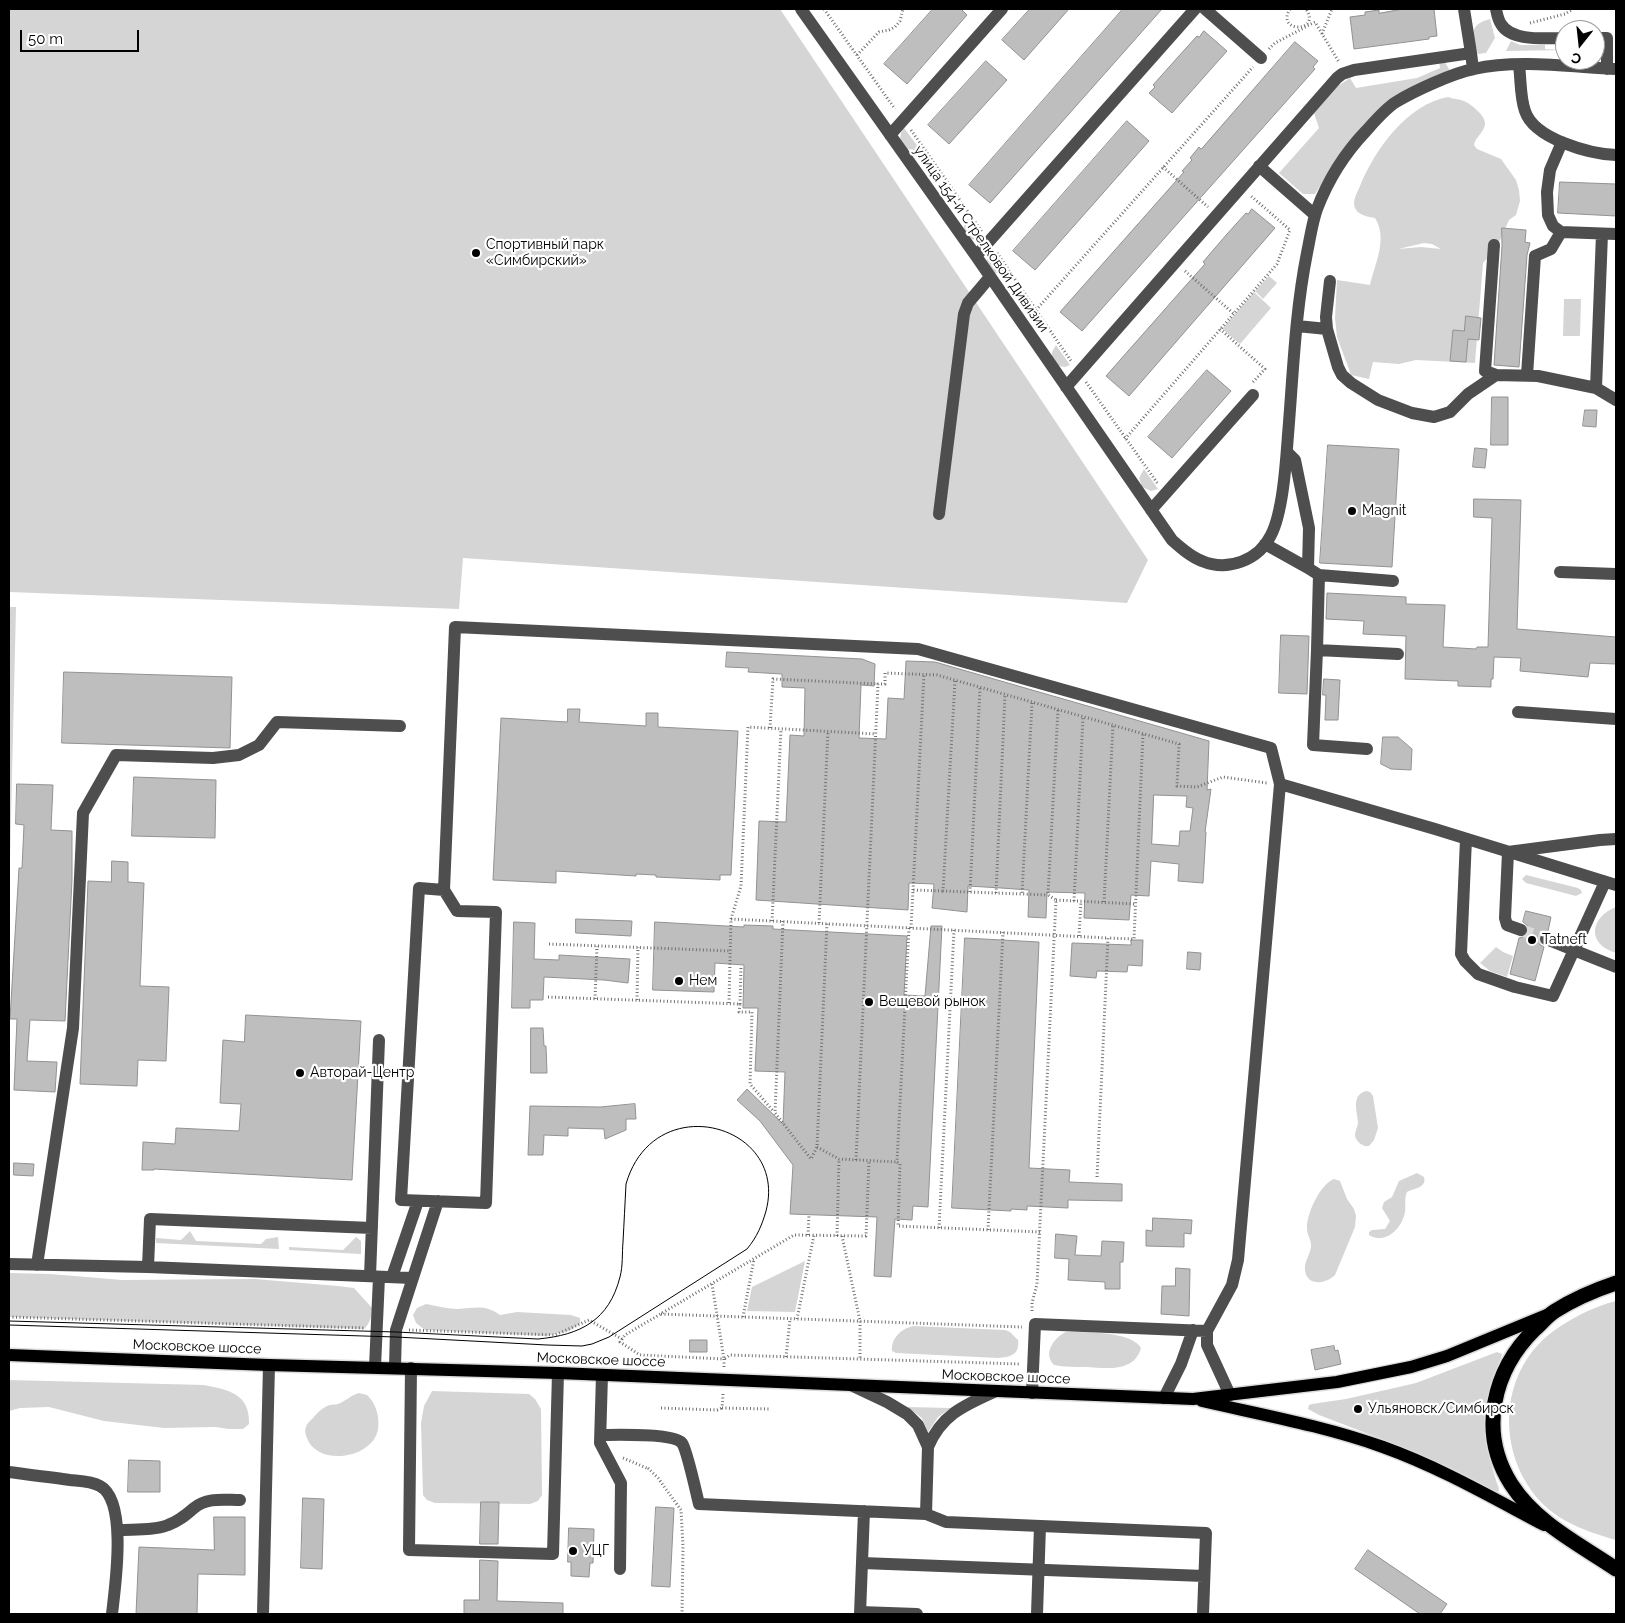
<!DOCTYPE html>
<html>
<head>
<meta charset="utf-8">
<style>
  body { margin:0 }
  #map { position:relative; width:1625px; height:1623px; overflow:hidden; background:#fff; font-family:Raleway,sans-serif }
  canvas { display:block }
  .frame { position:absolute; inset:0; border:10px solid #000; pointer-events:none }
  .north { position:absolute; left:1555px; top:20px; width:50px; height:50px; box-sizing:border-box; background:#fff; border:1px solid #999; border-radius:50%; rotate:196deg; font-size:14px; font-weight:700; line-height:20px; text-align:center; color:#000 }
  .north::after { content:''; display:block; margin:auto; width:18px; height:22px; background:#000; clip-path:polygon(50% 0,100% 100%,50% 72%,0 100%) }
  .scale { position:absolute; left:20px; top:30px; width:119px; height:22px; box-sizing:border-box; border:2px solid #000; border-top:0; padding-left:6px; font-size:15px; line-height:18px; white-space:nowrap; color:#000; -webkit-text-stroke:4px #fff; paint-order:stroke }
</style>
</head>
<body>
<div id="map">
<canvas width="1625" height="1623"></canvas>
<div class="frame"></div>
<div class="north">С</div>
<div class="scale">50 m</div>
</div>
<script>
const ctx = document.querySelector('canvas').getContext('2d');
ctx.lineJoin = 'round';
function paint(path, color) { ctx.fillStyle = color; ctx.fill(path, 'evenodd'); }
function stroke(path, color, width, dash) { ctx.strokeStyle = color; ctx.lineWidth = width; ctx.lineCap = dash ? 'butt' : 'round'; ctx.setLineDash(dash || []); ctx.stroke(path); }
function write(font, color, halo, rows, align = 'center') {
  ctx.font = font + ' Raleway,sans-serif'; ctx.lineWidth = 4.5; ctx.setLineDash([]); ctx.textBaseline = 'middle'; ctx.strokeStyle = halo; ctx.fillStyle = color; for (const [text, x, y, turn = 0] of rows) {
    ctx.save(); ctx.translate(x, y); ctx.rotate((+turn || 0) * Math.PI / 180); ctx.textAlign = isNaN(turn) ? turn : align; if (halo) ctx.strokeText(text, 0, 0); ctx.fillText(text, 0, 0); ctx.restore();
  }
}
paint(new Path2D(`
  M9,9H780L1148,560L1127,603L463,558L459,609L9,592Z
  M1490,19L1495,38L1486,53L1478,54C1473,36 1467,25 1490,19Z
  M1511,41L1520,45H1545V49L1565,50L1506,51Z
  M1439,62H1445L1450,71L1423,83L1346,145L1315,194H1303L1279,173L1319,128L1314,113L1338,86L1350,78L1356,88L1417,78L1440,68Z
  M1448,97C1453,99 1459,99 1464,101C1471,104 1486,116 1485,124C1484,133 1475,137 1474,145L1477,149L1501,159L1516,180L1519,190L1520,201L1516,215L1509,220L1496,249L1483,263L1475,363L1416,360L1399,364L1373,362L1369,379L1351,375L1337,337L1335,318L1337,280L1370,285C1375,263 1388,239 1375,218C1368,217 1358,215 1355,208C1352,201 1357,193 1360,186C1374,151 1407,104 1448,97ZM1424,243L1432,244L1441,249L1421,247L1398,249Z
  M904,128L919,148L914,150L907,149L900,140L901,133Z
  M968,219L981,238L976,240L970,239L963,231L965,223Z
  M991,252L1005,272L1000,274L994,273L986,261Z
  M1269,276L1277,283L1263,299L1255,291Z
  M1254,292L1271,308L1240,344L1222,329Z
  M1564,299H1581L1580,336H1563Z
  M1056,345L1070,365L1065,367L1059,366L1052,357V352Z
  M1144,469L1158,489L1151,491L1142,487L1139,478Z
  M9,607H16L10,861H9Z
  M1526,875L1578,888L1581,890L1582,893L1576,896L1526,883L1522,879Z
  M1616,907V953C1586,944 1590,917 1616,907Z
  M1496,947L1503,952L1513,956L1507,977L1490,971L1480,963Z
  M1366,1091L1370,1092L1373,1096L1378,1128L1374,1140L1369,1146C1362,1147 1357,1142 1355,1136C1355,1132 1357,1127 1358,1124C1358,1112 1350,1096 1366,1091Z
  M1417,1173L1424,1177C1427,1188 1414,1188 1407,1192C1404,1199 1406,1205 1405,1212C1402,1229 1385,1245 1369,1235V1232L1372,1230L1385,1229L1390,1221L1382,1208L1384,1202L1392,1197L1399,1181Z
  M1334,1179L1340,1181L1347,1199L1354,1209L1356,1216L1355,1227L1335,1275C1326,1284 1307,1287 1305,1270C1304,1262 1310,1255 1311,1247C1312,1241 1307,1235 1307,1229C1306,1215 1320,1184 1334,1179Z
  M190,1231L196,1241L261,1244L266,1239L278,1237L279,1249L156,1243V1238L181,1240Z
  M356,1237L361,1241V1254L289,1250V1247L343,1250Z
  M805,1261L795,1312L747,1311L752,1287Z
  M9,1273L50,1274L122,1280L255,1279L338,1286L354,1288L372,1308C372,1317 370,1323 364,1329L9,1317Z
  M1616,1301V1540C1592,1533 1564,1524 1545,1506C1498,1461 1496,1381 1546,1337C1565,1321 1592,1307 1616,1301Z
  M426,1304C437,1306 448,1309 458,1309C475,1308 485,1304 500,1315L517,1312L571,1315L580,1318V1324L569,1331L546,1336L425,1330L416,1323L413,1315L417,1308Z
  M913,1326L1005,1330L1010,1332L1018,1340C1020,1355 1010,1357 998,1358L896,1353L892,1351C891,1338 901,1329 913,1326Z
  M1066,1332C1083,1332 1132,1331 1141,1348C1134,1373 1106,1368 1086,1367C1075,1367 1064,1367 1054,1365C1042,1353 1055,1337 1066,1332Z
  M1497,1352L1502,1354L1501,1358C1478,1411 1481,1435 1499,1489L1498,1493L1392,1443L1319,1415L1308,1409L1309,1405L1312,1404L1346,1399L1416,1383Z
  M9,1380L204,1385C228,1390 250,1393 249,1424L243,1429H229L215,1427L164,1428L104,1421L49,1407L20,1408L9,1411Z
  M432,1391L529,1394L535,1399L541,1409L542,1495L538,1501L530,1504L435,1503L427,1500L423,1495L421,1423L424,1406Z
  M359,1393L367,1395C376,1403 380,1417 378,1430C376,1438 372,1443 365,1448C348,1460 315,1460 307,1438C303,1429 306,1424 313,1418C317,1413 321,1409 327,1406C331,1404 335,1405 338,1404C346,1401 351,1395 359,1393Z
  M907,1407L951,1408L938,1417L928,1432L922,1418Z`), '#d5d5d5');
const building = new Path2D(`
  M933,9H961L967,15L907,84L884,64Z
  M1030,9H1069L1024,60L1002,40Z
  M1123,9H1162L990,203L969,185Z
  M1403,9H1434L1437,36L1429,37V39L1354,49L1350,17L1365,15V12L1379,10V13Z
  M1204,31L1227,51L1172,113L1149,93L1155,87L1153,85L1178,57L1197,36L1199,37Z
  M1295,42L1318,61L1313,67L1315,69L1082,331L1060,312L1184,172L1182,171L1192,160L1190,158L1199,147L1201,149Z
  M986,61L1007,80L949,144L928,125Z
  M1127,121L1149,141L1035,270L1013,251Z
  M1560,182L1616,184V216L1558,213Z
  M1252,209L1275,228L1129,396L1106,376L1188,283L1205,264L1203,262L1227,234L1246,213L1248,214Z
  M1502,228L1526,230L1525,242L1530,243L1527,255L1519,367L1494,365L1502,246Z
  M1466,316L1481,318L1479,340L1468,339L1466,362L1450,361L1453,330L1464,331Z
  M1207,370L1231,391L1172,458L1148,437Z
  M1492,397H1508V445H1491Z
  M1585,410H1597L1596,427L1583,426Z
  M1328,445L1399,449L1392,567L1320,563Z
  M1475,448L1487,449L1485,468L1473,467Z
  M1474,499L1521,500L1517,629L1616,637V664L1590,663L1588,677L1520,671L1521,658L1494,657L1493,679H1491V687L1458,686V681L1405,679L1406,636L1363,634L1364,621L1326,619L1327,593L1406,597V604L1445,605L1443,647L1476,649L1477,647H1488L1492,518L1474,517Z
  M1281,635L1309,636L1307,694L1279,693Z
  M727,652L862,659L875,664L874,686L861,685L859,738L886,739L888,698L904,699L906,661L935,662L1209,741L1207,790L1211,789L1205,832H1206L1203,883L1178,881L1179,864L1151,861L1149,896L1131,895L1129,920L1084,918L1085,893L1047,892L1046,918L1028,917L1029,890L1001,888L968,886L967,912L932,908L934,884L909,883L908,910L756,900L759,821L786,822L790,735L804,736L805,688L782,687V674L748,672L749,668L726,667ZM1154,795L1187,796L1186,807L1193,808L1190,831H1180L1179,846L1152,844Z
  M64,672L232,677L230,748L62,743Z
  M1324,679L1340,680L1338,720H1325L1326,695H1323Z
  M568,709H580L579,722L646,726V713H658V727L738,731L731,875H720V880L656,877V875L636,874V876L556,871V883L493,880L501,718L567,722Z
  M1383,737H1398L1412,749L1411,770L1391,769L1381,764Z
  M134,777L216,780L215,838L132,836Z
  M17,784L53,785L51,830L72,831V880L65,1021L30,1020L27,1061L57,1062L55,1092L14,1090L17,1019H10L19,868H22L24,825L16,824Z
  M112,861L128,862V882L144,883L140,986L169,987L166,1061L138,1060L137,1086L80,1084L88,881L111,882Z
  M1526,911L1551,917L1548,931L1541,932L1538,936L1539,944L1544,947L1535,981L1510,974L1519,938L1526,936L1529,932L1527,925L1523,922Z
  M576,919L632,921L631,936L576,933Z
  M514,922L535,923L534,959L559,960V955L630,959L628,983L604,980L544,977L543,1000H530V1008H512Z
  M655,922L744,927V925L773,926V929L907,936L904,995L925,996L931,926H942L928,1207L913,1206L912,1220L895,1219L891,1277L874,1276L877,1217L790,1214L793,1165L760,1121L737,1100L747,1089L783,1124L785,1072L755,1071L758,1008H743L744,965L715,963L714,992L653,990Z
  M965,938L1039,942L1029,1168L1070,1170L1069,1182L1122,1184V1201L1068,1200V1208L1027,1206V1210L1011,1209V1211L952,1208Z
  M1131,940H1143L1142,966L1128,965L1127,972L1097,971L1096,978L1070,976L1072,943L1131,945Z
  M1188,952L1201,953L1200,970L1187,969Z
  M246,1015L361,1021L352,1180L154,1169V1170H142L143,1142L175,1144L176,1128L239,1131L241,1104L220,1103L223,1040L244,1042Z
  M531,1028H543L544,1046H546L547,1073H531Z
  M635,1104L636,1119H626V1130L605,1139L604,1129L568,1128V1136L544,1135L543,1155H528L530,1106L600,1107Z
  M14,1163L34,1164L33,1176L14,1175Z
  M1153,1218L1192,1220L1191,1234L1184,1233V1247L1146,1246V1230L1152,1231Z
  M1056,1234L1077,1236L1075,1255L1101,1256L1102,1241L1124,1242L1123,1262H1120V1289H1105V1282L1068,1280L1069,1259L1055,1258Z
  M1176,1268L1190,1269L1189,1316L1161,1314L1162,1286H1175Z
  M690,1340H707V1352H690Z
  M1334,1346L1335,1351L1338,1350L1341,1364L1315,1370L1311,1350Z
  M129,1460L160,1461V1492H128Z
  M303,1498L324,1499L322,1569L301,1568Z
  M481,1502H499L498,1544H480Z
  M656,1507L674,1508L670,1587L652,1586Z
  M214,1517H245V1575L198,1574L197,1614H136L139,1547L214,1550Z
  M569,1528L594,1529L593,1563H590L589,1577L571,1576V1562H568Z
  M1368,1550L1447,1604L1440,1614H1420L1355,1569Z
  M480,1560L498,1561L497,1601L563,1603V1614H464V1600H479Z`);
paint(building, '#bebebe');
stroke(building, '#929292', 1);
stroke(new Path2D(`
  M1521,930L1546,939`), '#d9d9d9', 12, [12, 6]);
const major = new Path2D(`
  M9,1355L269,1365L558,1373L1193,1399L1337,1382L1411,1367L1447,1356L1549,1314
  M1202,1401C1263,1415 1324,1426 1383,1447C1439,1467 1491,1497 1544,1525`);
const highway = new Path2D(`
  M1616,1283C1595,1290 1574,1299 1555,1311C1547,1316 1541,1324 1535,1329C1493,1370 1478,1432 1511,1484C1536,1523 1579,1544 1616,1569`);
stroke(major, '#dbdbdb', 15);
stroke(highway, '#dbdbdb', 18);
stroke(new Path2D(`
  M824,9L895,109
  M1290,9C1275,33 1322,33 1306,9
  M1530,23L1565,14L1573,9
  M1322,34L1332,9
  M1269,49L1275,43L1315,22L1339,62
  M857,55L879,32L889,30L895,27L900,21L903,9
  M911,130L982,232
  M1163,167L1208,207
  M997,253L1071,361
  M1185,271L1234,314
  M1036,310L1253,67
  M1220,329L1265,369L1253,382
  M1086,382L1158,484
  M1125,439L1277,264L1290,230L1251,196
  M955,681L943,891L1022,894
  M1032,703L1022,894L1048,895
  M770,728L773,679L878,684
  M913,890L924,674
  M970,892L980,688
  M996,893L1005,695
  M1056,900L1135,904
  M1074,901L1083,717
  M1104,902L1113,725
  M731,919L1108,938
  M772,921L781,729
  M783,921L775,1113L811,1159L817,1147L827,923
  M819,923L828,731
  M909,928L897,1162L900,1164L898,1226L1040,1232
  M911,928L913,890L943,891
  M1079,936L1081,901
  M549,944L731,951
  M548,997L740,1004L739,1012H752L750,1084L774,1112
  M595,999L597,946
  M637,1000L638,947
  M729,1003L731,919L741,886L748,727L876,734
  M740,1004L741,968
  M817,1147L839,1159L897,1162
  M856,1160L878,684H885V673L937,675L1179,744L1177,786L1197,787L1223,777L1267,783
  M1097,1177L1108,938L1134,939L1143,734
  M939,1228L954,930
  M988,1230L1003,932
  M808,1235L809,1215
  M837,1236L839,1159
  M842,1236L860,1321V1359
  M712,1284L724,1359L730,1355L1019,1364
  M1032,1311V1303L1037,1284L1056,900L1048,895L1058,710
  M661,1314L1022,1327
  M9,1317L365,1328
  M743,1317L754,1259
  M797,1319L814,1235
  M409,1330L555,1335L589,1320L622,1339
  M786,1357L790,1319
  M724,1367V1359L640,1355L620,1342L625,1335L794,1235L866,1236L869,1161
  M723,1394L722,1408L770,1409
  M661,1408L717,1410L722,1408
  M623,1458L649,1469
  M648,1468L658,1478L681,1510L683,1546L682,1614`), '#707070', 3, [1, 2.5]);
stroke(new Path2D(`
  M801,9L976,256L1172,540C1181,548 1191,557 1202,561C1228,572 1259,560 1271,535C1283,512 1286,462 1288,435C1293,375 1295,313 1307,253C1310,239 1312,223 1317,209C1328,180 1345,153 1366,131C1375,121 1385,109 1396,102C1414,91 1453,73 1474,69C1517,59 1572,67 1616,69
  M1205,9L1261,58
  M1464,9L1471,53
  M1496,9C1497,14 1498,20 1501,24C1511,42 1547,38 1565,38
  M1595,38H1607V69
  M1519,65C1521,80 1520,97 1525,111C1534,139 1590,154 1616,155
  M890,135L1002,9
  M1562,142L1550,170L1547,192L1548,215L1553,226L1561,232L1616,234
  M1259,166L1315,215
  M1602,234L1596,388L1616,400
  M1494,245L1485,371L1496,375L1538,376L1596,388
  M976,256L1195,9
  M1297,326L1327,329L1338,367L1342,375L1351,383L1378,400L1412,413L1434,417L1450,412L1468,394L1496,375
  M1327,329L1326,317L1330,281
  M1527,375L1535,256L1551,249L1561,232
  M1066,387L1337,78L1342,74L1354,70L1471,53L1473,69
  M1287,452L1295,460L1309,528L1308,568L1319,575L1393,581
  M1151,510L1253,395
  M939,514L964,314L968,303L990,277
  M1265,544L1308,568
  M1560,572L1616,574
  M1319,575L1317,650L1398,654
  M1317,650L1313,745L1367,749
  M1518,712L1616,719
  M1466,839L1461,954L1465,961L1478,974L1515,987L1553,996L1605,882
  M444,890L457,911L496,912L486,1203L401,1200L419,888L444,890L455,627L918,649L1271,748L1280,784L1435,829L1616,885
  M1521,930L1507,925L1505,918L1508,852L1600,840L1616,839
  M1546,939L1616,967
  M9,1264L148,1267L412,1278
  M37,1265L73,1028L83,813L116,755L213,758L239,755L259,745L277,722L400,726
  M148,1267L150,1219L372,1228
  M370,1276L379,1040
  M392,1277L418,1201
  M375,1367L379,1277
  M395,1367L396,1330L438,1201
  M411,1368L409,1550L553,1554L558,1373
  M602,1375L600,1443L621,1483L620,1569
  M851,1385L887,1402L907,1414L918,1425L928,1447L926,1514L946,1522L1206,1533L1203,1614
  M1032,1393L1035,1324L1207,1331
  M1230,1395L1207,1345V1331L1232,1285L1238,1260L1280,784
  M1164,1398L1181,1364L1193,1330
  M601,1435C616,1435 673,1433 682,1443C687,1450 696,1492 699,1504L926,1514
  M928,1447C942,1414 965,1405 996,1391
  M9,1472C29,1475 49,1477 70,1480C79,1481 91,1481 100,1486C128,1501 115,1587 112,1614
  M118,1530C134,1529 153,1531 168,1525C179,1521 186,1515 194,1508C207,1497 224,1500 240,1500
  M862,1563L1204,1576
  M860,1612L917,1614
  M263,1614L269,1365
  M860,1614L864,1511
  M1037,1614L1040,1526`), '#4e4e4e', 12);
stroke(major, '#000', 12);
stroke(highway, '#000', 15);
stroke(new Path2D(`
  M9,1321L396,1332L538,1339C581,1335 609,1320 620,1277C623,1266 622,1253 623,1242C624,1223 625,1204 626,1184C654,1087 789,1124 766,1211C762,1225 757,1237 747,1249L609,1337L592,1344L582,1346L547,1345L396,1337L9,1325`), '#000', 1);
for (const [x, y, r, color] of [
  [476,253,5,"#000"],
  [1352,511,5,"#000"],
  [1532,940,5,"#000"],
  [679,981,5,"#000"],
  [869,1002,5,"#000"],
  [300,1073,5,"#000"],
  [1358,1409,5,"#000"],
  [573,1551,5,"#000"]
]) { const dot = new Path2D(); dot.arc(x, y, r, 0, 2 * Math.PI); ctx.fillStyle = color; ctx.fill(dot); stroke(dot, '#fff', 2); }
write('14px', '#000', '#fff', [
  ["улица 154-й Стрелковой Дивизии",981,239,55],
  ["Московское шоссе",197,1347,2],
  ["Московское шоссе",601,1360,2],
  ["Московское шоссе",1006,1377,2]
]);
write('14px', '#000', '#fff', [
  ["Спортивный парк",486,245],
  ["«Симбирский»",486,261],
  ["Magnit",1362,511],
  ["Tatneft",1542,940],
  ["Нем",689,981],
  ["Вещевой рынок",879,1002],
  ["Авторай-Центр",310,1073],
  ["Ульяновск/Симбирск",1368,1409],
  ["УЦГ",583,1551]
], 'left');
</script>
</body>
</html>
